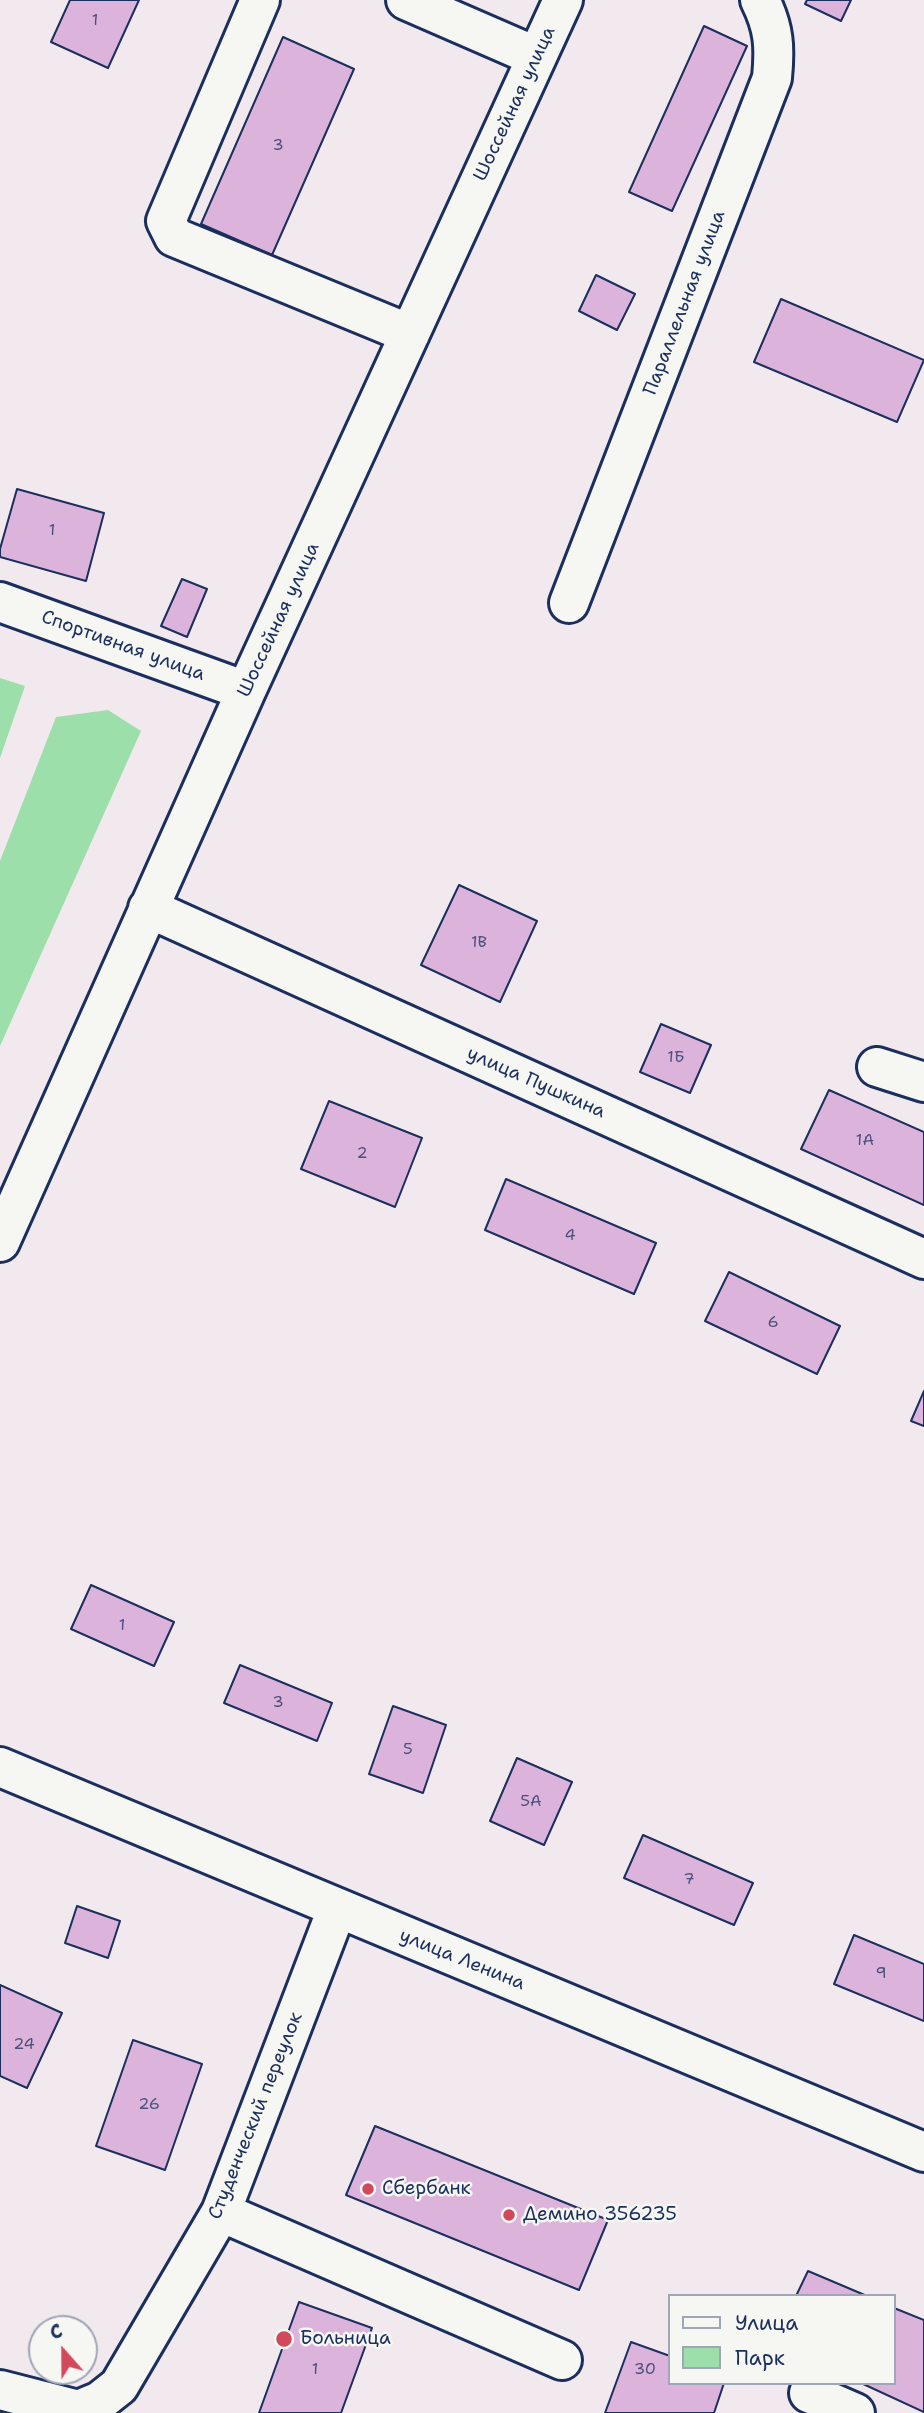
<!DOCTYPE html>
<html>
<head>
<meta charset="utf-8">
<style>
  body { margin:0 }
  #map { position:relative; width:924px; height:2413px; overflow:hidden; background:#f1e9ed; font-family:"Shantell Sans",sans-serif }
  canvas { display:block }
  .legend { position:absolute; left:668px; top:2294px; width:228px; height:91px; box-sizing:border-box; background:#f6f6f2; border:2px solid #9ea6b7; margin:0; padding:9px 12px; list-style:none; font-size:21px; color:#1b2f5e }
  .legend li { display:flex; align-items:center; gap:14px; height:35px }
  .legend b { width:35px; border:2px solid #9ea6b7 }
  .north { position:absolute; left:28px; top:2315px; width:70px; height:70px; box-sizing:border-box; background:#f6f6f2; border:2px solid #9ea6b7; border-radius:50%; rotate:339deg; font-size:19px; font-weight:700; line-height:28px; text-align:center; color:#1b2f5e }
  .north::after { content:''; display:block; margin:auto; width:24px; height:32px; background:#d1495b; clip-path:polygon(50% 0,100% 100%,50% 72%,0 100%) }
</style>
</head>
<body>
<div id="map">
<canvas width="924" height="2413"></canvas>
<ul class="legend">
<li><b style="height:9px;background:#f6f6f2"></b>Улица</li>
<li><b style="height:19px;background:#9ddfaa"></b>Парк</li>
</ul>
<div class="north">С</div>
</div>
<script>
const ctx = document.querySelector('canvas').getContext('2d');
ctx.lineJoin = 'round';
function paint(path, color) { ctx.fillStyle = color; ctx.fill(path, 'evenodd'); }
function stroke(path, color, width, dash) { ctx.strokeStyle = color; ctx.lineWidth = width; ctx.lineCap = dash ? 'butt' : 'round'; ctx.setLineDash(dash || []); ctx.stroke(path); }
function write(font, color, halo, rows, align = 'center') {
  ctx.font = font + ' "Shantell Sans",sans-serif'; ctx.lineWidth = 5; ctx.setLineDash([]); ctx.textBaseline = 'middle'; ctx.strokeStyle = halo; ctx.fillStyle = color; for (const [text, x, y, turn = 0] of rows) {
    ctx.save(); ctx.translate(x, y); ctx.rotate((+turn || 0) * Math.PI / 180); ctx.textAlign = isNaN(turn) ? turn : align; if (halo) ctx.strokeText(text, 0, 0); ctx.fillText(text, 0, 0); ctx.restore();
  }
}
paint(new Path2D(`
  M0,678L25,686L0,758Z
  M108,710L141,731L0,1046V861L56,717Z`), '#9ddfaa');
const building = new Path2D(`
  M70,0H139L108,68L51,42Z
  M807,0H851L841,21L805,4Z
  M704,26L747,46L672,211L629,192Z
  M283,37L354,69L272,255L201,224Z
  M596,275L635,294L617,330L579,311Z
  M781,299L924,360L897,422L754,362Z
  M17,489L104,513L86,581L0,557V549Z
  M182,579L207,589L187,637L161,626Z
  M459,885L537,921L500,1002L421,965Z
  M661,1024L711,1045L690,1093L640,1072Z
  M829,1090L924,1132V1205L801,1149Z
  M329,1101L422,1138L395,1207L301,1169Z
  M506,1179L656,1243L634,1294L485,1230Z
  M729,1272L840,1326L817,1374L705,1321Z
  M924,1391V1426L911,1421Z
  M91,1585L174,1622L154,1666L71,1629Z
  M240,1665L332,1703L317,1741L224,1703Z
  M393,1706L446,1725L423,1793L369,1774Z
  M517,1758L572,1782L544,1845L490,1821Z
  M643,1835L753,1883L734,1925L624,1878Z
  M77,1906L120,1921L108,1958L65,1943Z
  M854,1935L924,1964V2021L834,1984Z
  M0,1985L62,2013L27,2088L0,2076Z
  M133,2040L202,2064L165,2170L96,2146Z
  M375,2126L608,2220L579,2290L346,2195Z
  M808,2271L867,2296H796Z
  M299,2302L372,2328L341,2413H259Z
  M894,2308L924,2320V2412L861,2383H894Z
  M631,2342L670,2356V2383H724L714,2413H605Z`);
paint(building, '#dcb3db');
stroke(building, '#1b2f5e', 2);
const minor = new Path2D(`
  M260,0L166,221L174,237L410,334
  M406,0L537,57
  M0,602L246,691
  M569,603L772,78C775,47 774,28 760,0
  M148,908L924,1259
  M877,1067L924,1082
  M0,1242L246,691L563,0
  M0,1767L924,2152
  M221,2212L562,2360
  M0,2390L78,2410L100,2401L119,2386L221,2212L337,1909
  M809,2393L855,2413`);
stroke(minor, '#1b2f5e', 44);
stroke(minor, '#f6f6f2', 38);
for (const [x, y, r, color] of [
  [368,2189,7,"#d1495b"],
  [509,2215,7,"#d1495b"],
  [284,2339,9,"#d1495b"]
]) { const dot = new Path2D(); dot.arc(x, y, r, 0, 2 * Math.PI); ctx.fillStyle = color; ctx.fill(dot); stroke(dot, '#f6f6f2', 2.5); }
write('16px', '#4b507d', null, [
  ["1",95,21],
  ["3",278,146],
  ["1",52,531],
  ["1В",479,943],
  ["1Б",676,1058],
  ["1А",865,1141],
  ["2",362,1154],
  ["4",570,1236],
  ["6",773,1323],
  ["1",122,1626],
  ["3",278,1703],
  ["5",408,1750],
  ["5А",531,1802],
  ["7",689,1880],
  ["9",881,1974],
  ["24",24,2045],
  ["26",149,2105],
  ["1",315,2370],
  ["30",645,2370]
]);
write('19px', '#1b2f5e', '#f6f6f2', [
  ["Шоссейная улица",515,104,-65],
  ["Параллельная улица",685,303,-69],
  ["Шоссейная улица",279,620,-65],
  ["Спортивная улица",123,646,20],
  ["улица Пушкина",536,1083,24],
  ["улица Ленина",462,1960,22],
  ["Студенческий переулок",256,2116,-68]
]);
write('19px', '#1b2f5e', '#f6f6f2', [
  ["Сбербанк",382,2189],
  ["Демино 356235",523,2215],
  ["Больница",300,2339]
], 'left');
</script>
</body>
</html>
